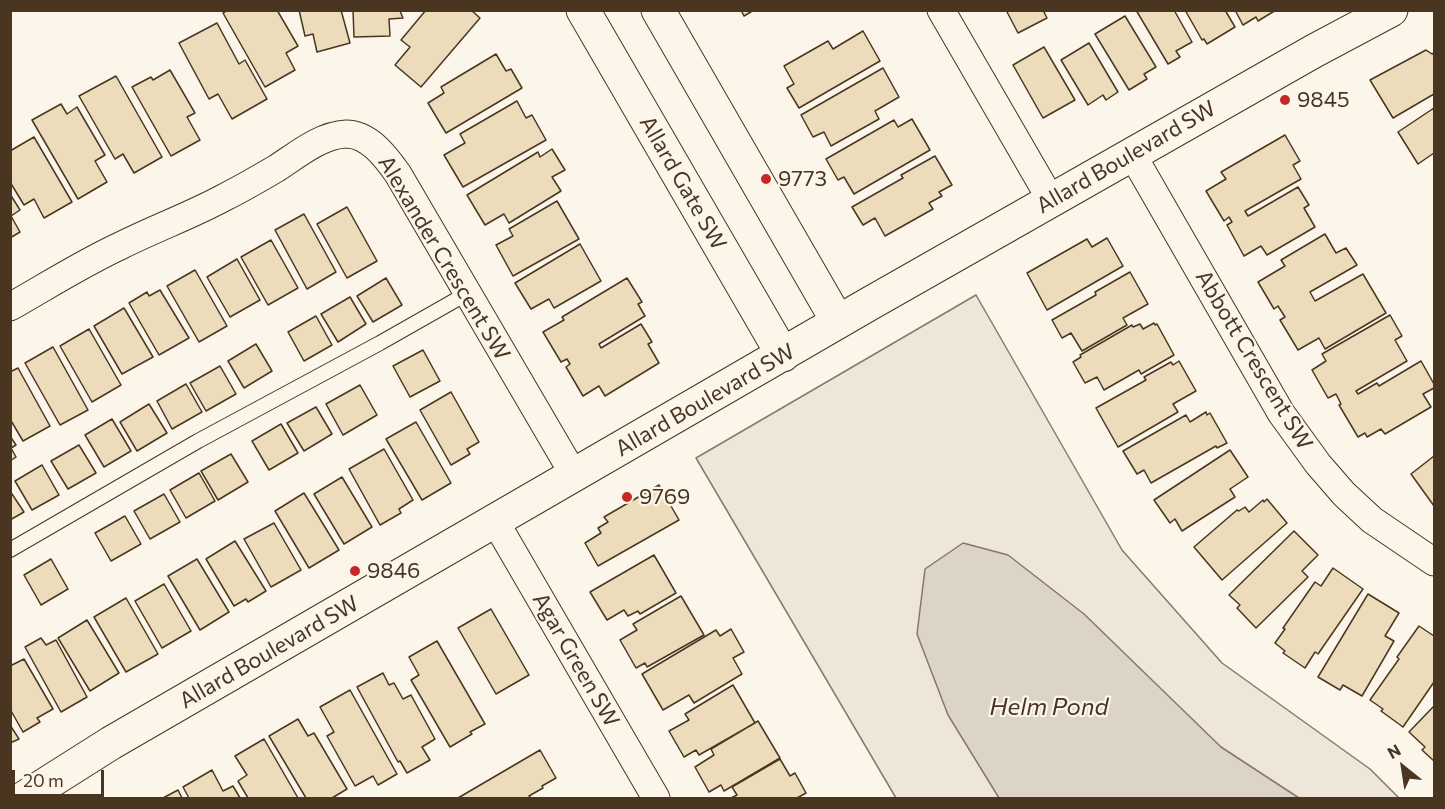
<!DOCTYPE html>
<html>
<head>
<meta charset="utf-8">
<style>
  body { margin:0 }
  #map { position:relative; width:1445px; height:809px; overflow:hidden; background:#fbf6e9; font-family:Commissioner,sans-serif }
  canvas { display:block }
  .frame { position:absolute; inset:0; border:12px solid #4a3520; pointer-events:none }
  .north { position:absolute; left:1373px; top:737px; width:60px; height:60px; -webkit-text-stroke:4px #fbf6e9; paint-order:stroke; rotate:330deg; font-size:16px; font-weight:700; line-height:24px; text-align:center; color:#4a3520 }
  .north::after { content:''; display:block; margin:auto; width:21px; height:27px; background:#4a3520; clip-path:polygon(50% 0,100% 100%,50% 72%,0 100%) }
  .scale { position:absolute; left:12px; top:770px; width:92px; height:27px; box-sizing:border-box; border:3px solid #4a3520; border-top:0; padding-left:8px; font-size:18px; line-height:21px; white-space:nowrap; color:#4a3520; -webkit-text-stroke:4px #fbf6e9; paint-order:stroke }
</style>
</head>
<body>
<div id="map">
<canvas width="1445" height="809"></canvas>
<div class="frame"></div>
<div class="north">N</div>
<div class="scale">20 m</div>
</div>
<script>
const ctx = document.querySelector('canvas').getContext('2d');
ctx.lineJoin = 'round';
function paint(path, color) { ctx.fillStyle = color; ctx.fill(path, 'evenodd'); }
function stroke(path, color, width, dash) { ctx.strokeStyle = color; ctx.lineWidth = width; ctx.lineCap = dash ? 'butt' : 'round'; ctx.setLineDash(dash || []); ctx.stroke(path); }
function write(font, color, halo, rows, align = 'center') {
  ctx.font = font + ' Commissioner,sans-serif'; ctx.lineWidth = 4.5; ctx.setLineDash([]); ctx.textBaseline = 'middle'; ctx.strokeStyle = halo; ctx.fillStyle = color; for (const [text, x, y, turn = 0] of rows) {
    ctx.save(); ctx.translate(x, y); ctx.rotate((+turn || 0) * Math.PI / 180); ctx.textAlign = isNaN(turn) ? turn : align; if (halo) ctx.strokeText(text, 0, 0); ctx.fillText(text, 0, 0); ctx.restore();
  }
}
const green = new Path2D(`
  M976,295L1122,550L1222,663L1370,769L1399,798H896L696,458Z`);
paint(green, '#ede6d9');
stroke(green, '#887966', 1.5);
const water = new Path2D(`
  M963,543L1008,555L1084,614L1221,747L1299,798H999L948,715L917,634L925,569Z`);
paint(water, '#dcd4c6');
stroke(water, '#887966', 1.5);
const building = new Path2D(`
  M228,10H277L298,46L286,53L295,70L265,87L223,13Z
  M299,10H341L350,43L317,52L313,34L305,36Z
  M353,10H415V11H400L403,18L389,19L390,36L354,37Z
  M426,10H471L480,18L421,87L395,65L410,47L401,40Z
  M741,10H754L744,16Z
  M1006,10H1043L1047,18L1018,33Z
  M1136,10H1174L1192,42L1176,51L1180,57L1168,64Z
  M1185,10H1225L1235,27L1207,44L1204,39L1202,40Z
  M1235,10H1276L1258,21L1256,17L1243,25Z
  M1125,16L1156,67L1144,74L1147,79L1129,90L1095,34Z
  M217,23L239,64L245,60L267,99L232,119L218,94L209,99L179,43Z
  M863,31L880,61L799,108L787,88L794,84L784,66L828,41L833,49Z
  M1089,43L1118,92L1106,100L1103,95L1088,105L1061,60Z
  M1044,47L1075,100L1043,118L1013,65Z
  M1426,50L1432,54L1434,53V94L1393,118L1370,80Z
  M496,54L506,71L511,69L522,88L446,133L428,103L444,93L441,87Z
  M883,68L899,97L875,111L879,119L831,146L824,132L813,137L801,115Z
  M170,70L195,113L187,117L200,140L171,156L132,87L151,77L153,80Z
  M116,76L162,157L134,173L123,154L115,159L79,96Z
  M517,101L526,118L532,115L546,140L463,187L444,155L465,143L460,134Z
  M61,104L67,114L77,107L105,155L95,161L107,182L78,199L32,120Z
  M1434,108V153L1418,164L1398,132Z
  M912,119L930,150L854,194L844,177L838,180L826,159L894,120L898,127Z
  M1285,135L1300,161L1293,165L1301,179L1245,211L1248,216L1298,187L1309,205L1304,208L1315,227L1267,255L1261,246L1244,256L1227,225L1232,222L1229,217L1224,221L1206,191L1226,179L1221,172Z
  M34,137L72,202L44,218L34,199L24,205L10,182V151Z
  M552,149L565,170L552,177L561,191L509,223L504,214L485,225L467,195L538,152L540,157Z
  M935,156L952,185L939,192L942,196L929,203L933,209L885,236L875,218L863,225L852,207L903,178L901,175Z
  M10,194L20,210L11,216L20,232L10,238Z
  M557,201L579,239L513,276L496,245L513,236L509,229Z
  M347,207L377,261L347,278L317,224Z
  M304,214L336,272L307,289L275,230Z
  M1325,234L1336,253L1346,248L1357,265L1310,292L1315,301L1363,274L1386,313L1325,349L1319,338L1298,350L1280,320L1285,317L1278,306L1274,309L1258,282L1285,266L1281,260Z
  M1107,238L1123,266L1047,310L1027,273L1087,239L1092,247Z
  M271,240L298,288L268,305L241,257Z
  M580,244L601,281L554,308L549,299L531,309L515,283Z
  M237,259L260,300L230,317L207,277Z
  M195,270L227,326L199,342L167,286Z
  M1130,272L1148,304L1123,318L1127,325L1082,351L1071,333L1062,338L1052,320L1096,295L1095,292Z
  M386,278L402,305L373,322L357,296Z
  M627,278L642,302L638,304L645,316L599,344L601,348L641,324L652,342L648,344L659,363L605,396L599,386L583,396L566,367L570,364L567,359L561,362L543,332L564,320L562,317Z
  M160,290L189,338L159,355L129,303L147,292L149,296Z
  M350,297L366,324L338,342L321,314Z
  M124,308L153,357L122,374L94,326Z
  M1390,315L1402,336L1395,340L1407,361L1356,391L1358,394L1377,383L1379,386L1421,361L1434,384V388L1423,394L1431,407L1385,434L1381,429L1367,437L1365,433L1358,437L1339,405L1341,404L1336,394L1328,398L1312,370L1326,361L1322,354Z
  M316,316L332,345L304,361L288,332Z
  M1154,323L1155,325L1157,324L1174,355L1141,374L1139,370L1104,390L1097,377L1085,383L1073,362L1081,357L1080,355L1132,325L1133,327L1140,324L1143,329Z
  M89,329L121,385L92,402L60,346Z
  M256,344L272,371L244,388L228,361Z
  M53,347L88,410L60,425L25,363Z
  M423,350L440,381L410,397L393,366Z
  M1179,361L1196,391L1173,404L1178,412L1118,447L1096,408L1146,380L1144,377L1171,362L1173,365Z
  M220,366L236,394L206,411L190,383Z
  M18,368L50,426L23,441L10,419V372Z
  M186,384L202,412L172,429L157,401Z
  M360,385L377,415L343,435L326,404Z
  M451,392L479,442L467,449L470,454L451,465L420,410Z
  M149,404L167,433L137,451L120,422Z
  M316,407L332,434L304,451L287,423Z
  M1206,412L1207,415L1210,413L1227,443L1217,448L1216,446L1151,483L1144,470L1137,474L1123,451L1186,415L1190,422Z
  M112,419L131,451L104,467L85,435Z
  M416,422L451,483L422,500L386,439Z
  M281,424L298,453L269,470L252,441Z
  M10,436L16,445L11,448L16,457L10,461Z
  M79,445L96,473L68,489L51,461Z
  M384,449L413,500L399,509L401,513L380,525L349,469Z
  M1230,450L1248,477L1230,489L1235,497L1182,531L1175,519L1170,523L1154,500Z
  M231,454L248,482L218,500L201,471Z
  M1434,456V506L1411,474Z
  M42,465L59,495L32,510L15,481Z
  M199,473L215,501L186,518L170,490Z
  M342,477L372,527L344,544L314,494Z
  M659,485L679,520L598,566L585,543L601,533L598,528L608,522L604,517Z
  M10,491L24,512L10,520Z
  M304,493L339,550L309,568L275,511Z
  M164,494L180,522L150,539L134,511Z
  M1267,499L1287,523L1222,580L1194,547L1237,510L1239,511L1245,507L1249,512L1263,500L1264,502Z
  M125,516L141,544L111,561L95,533Z
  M274,523L301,570L271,587L244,539Z
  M1294,531L1318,555L1302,571L1308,577L1256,628L1237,608L1240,605L1229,595Z
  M235,541L266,591L248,602L246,599L234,606L206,559Z
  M654,555L676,593L640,614L638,611L628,616L624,610L607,620L590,592Z
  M51,559L68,589L41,605L24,575Z
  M197,559L229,612L200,630L168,576Z
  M1333,568L1363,589L1318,654L1315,652L1305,668L1283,653L1285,651L1275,643L1285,629L1283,628L1315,582L1321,586Z
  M164,584L191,631L162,648L135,601Z
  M1368,594L1399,613L1385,636L1394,641L1362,696L1343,685L1340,690L1318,677Z
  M681,596L704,635L647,667L645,663L636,668L620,640L637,630L633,624Z
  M126,598L158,654L126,672L94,617Z
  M491,609L529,675L496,694L458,628Z
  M87,620L119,673L90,691L58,638Z
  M1419,626L1434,636V682L1403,727L1381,711L1383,709L1370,700L1399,659L1397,657Z
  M731,629L744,652L733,658L742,674L694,703L689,695L663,710L642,674L716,630L720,636Z
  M41,638L46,645L56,640L87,697L61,712L25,647Z
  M437,641L485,724L470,732L472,734L450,747L411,680L419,675L409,657Z
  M24,659L53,709L37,718L40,722L23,732L10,709V666Z
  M383,673L389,685L394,683L403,699L411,695L435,739L422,747L430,760L407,773L400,761L398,762L357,687Z
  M733,685L755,723L699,755L696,750L684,757L669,731L689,720L685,714Z
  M350,690L397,774L378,785L373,776L355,786L327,736L334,732L320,707Z
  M1434,706V761L1422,750L1425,747L1409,732Z
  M298,719L308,736L314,733L347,789L332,798H306L269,736Z
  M758,721L780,758L724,791L721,785L709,792L695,767L714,755L711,749Z
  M10,725L19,739L10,743Z
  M264,739L298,798H248L238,781L247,775L235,756Z
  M540,750L556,778L542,786L543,788L529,796L531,798H458Z
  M780,759L790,776L795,773L806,793L797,798H731L737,795L732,787Z
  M212,770L223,791L233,786L240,798H189L183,787Z
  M178,790L182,798H163Z`);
paint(building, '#ecdcbc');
stroke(building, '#4a3520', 1.5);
const service = new Path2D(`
  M10,550L198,441L380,343L468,293`);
const minor = new Path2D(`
  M941,10L1051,200
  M1132,154L1281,413L1318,464L1344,494L1372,520L1434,562
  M10,307C47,286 83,263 122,245C156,228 192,215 225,197C243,188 260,178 277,168C297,155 321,135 346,134C369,134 386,157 398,174L574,475
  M495,521L656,798`);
const tertiary = new Path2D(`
  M583,10L783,355
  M658,10L838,322
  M24,798L111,743L869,304L1314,51L1391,10`);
stroke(service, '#4a3520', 16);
stroke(minor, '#4a3520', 29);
stroke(tertiary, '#4a3520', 35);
stroke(service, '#fbf6e9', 14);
stroke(minor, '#fbf6e9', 27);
stroke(tertiary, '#fbf6e9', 33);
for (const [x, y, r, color] of [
  [1285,100,6,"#c62828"],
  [766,179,6,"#c62828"],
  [627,497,6,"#c62828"],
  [355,571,6,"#c62828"]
]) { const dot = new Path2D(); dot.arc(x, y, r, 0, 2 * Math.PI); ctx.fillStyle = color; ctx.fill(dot); stroke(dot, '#fbf6e9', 2); }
write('22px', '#4a3520', '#fbf6e9', [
  ["9845",1297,100],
  ["9773",778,179],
  ["9769",639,497],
  ["9846",367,571]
], 'left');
write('22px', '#4a3520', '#fbf6e9', [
  ["Allard Boulevard SW",1126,157,-30],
  ["Allard Gate SW",683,183,60],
  ["Alexander Crescent SW",444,258,59],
  ["Abbott Crescent SW",1254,360,59],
  ["Allard Boulevard SW",705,400,-30],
  ["Allard Boulevard SW",269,652,-30],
  ["Agar Green SW",576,660,60]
]);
write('italic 24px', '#4a3520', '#fbf6e9', [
  ["Helm Pond",1049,707]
]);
</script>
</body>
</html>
